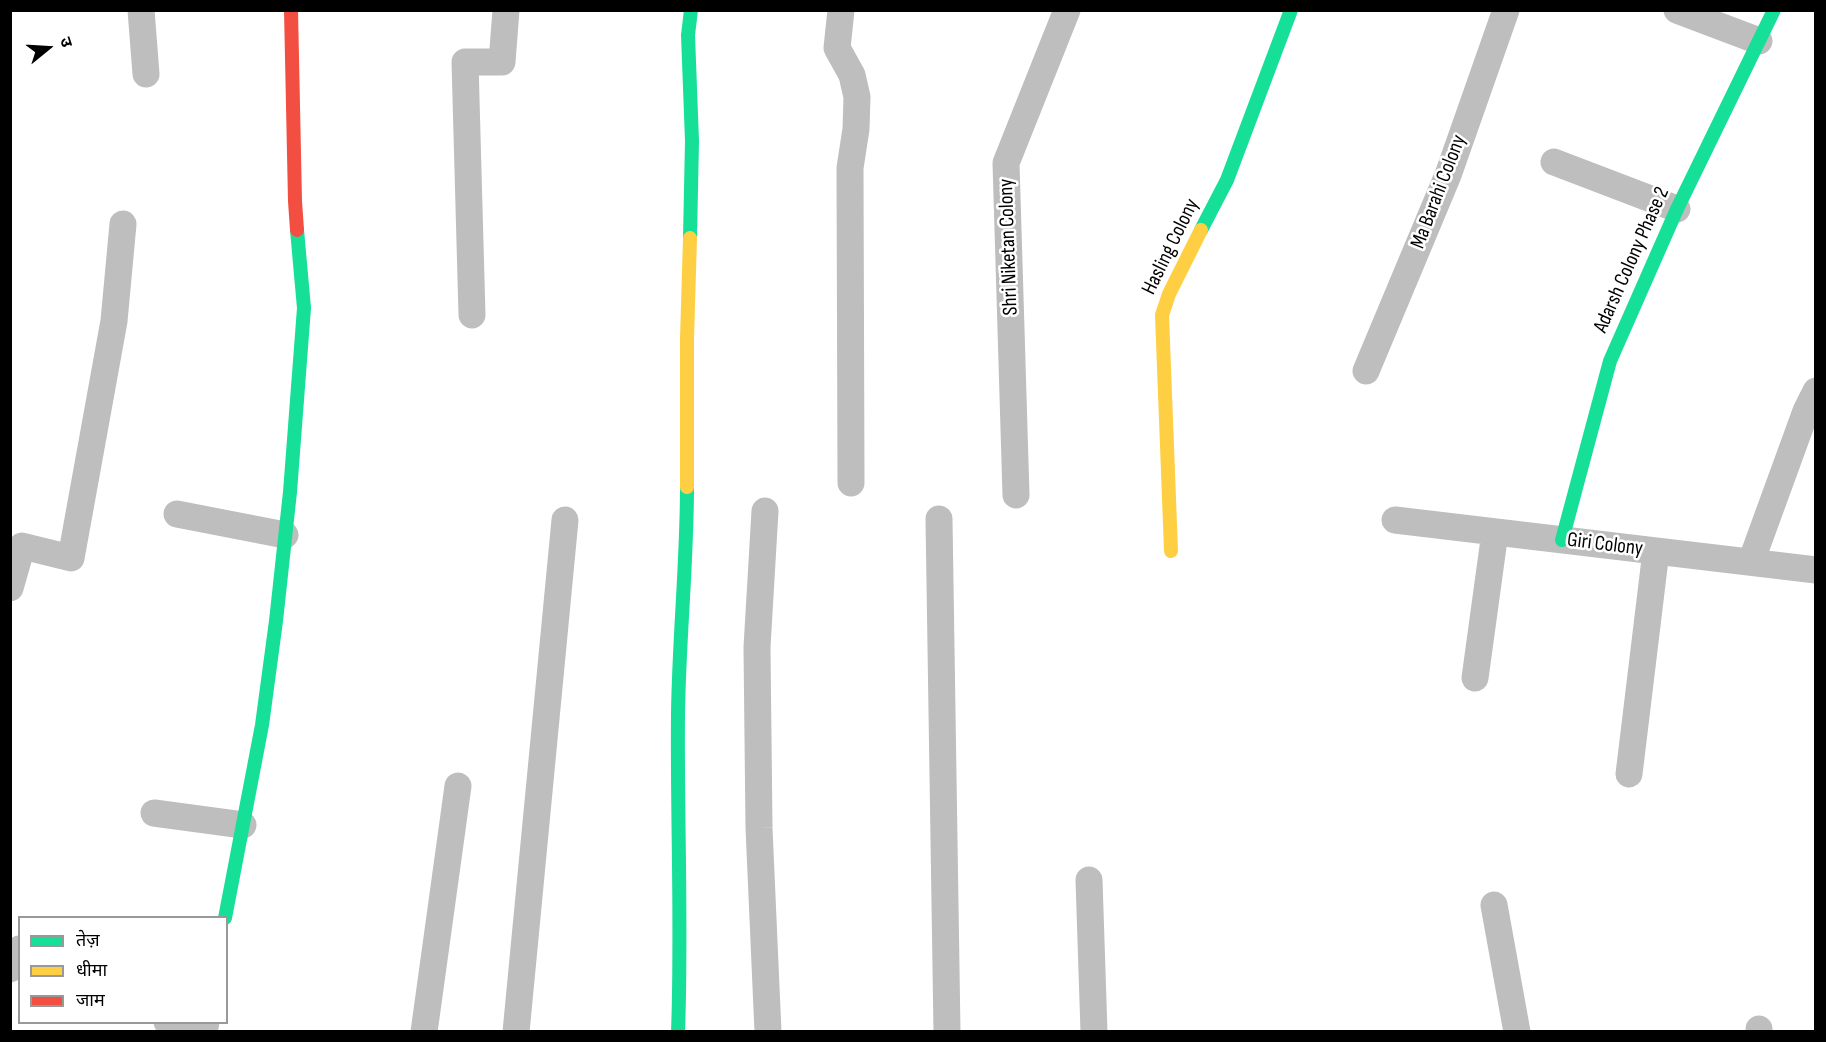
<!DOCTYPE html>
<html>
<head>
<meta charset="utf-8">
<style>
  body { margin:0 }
  #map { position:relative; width:1826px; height:1042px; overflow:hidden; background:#fff; font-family:"Sofia Sans Condensed","Noto Sans Devanagari",sans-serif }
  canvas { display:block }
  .frame { position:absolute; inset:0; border:12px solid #000; pointer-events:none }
  .legend { position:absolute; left:18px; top:916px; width:210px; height:108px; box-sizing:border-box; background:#fff; border:2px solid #999; margin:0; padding:8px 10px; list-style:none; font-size:18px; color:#000 }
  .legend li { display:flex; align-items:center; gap:12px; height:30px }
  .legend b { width:30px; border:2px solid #999 }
  .north { position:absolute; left:18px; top:18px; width:60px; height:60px; -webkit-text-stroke:4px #fff; paint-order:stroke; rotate:72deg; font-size:16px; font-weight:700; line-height:24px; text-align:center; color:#000 }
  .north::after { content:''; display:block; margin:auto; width:21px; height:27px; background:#000; clip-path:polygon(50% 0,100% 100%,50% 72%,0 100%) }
</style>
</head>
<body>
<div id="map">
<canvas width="1826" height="1042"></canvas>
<div class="frame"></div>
<ul class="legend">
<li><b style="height:8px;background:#16e098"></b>तेज़</li>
<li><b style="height:8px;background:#ffcf43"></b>धीमा</li>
<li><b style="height:8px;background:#f24e42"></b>जाम</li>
</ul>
<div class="north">उ</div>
</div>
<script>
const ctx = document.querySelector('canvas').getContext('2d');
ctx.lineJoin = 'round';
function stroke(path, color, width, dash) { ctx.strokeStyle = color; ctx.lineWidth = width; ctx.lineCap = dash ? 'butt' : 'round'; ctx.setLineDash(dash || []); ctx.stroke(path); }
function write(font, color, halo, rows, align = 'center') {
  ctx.font = font + ' "Sofia Sans Condensed",sans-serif'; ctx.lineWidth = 5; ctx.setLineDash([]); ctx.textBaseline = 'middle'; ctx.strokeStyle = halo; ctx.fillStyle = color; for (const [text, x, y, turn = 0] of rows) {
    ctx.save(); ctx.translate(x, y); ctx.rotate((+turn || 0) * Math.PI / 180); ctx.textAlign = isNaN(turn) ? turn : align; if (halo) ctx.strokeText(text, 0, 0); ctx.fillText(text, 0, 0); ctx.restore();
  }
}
stroke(new Path2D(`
  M141,10L146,74
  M841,10L837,48L852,75L857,97L856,129L850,168L851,483
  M1677,10L1759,41
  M1554,162L1677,209
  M472,315L465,62H502L506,10
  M1366,371L1448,175L1506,10
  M1016,495L1006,163L1067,10
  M765,511L757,647L759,828L768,1032
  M177,514L285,535
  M939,519L947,1032
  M1395,520L1816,570
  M1751,562L1806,411L1816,391
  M10,588L22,546L71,558L114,321L123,224
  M1475,678L1495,532
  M1629,774L1656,551
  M154,813L243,825
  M1089,880L1094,1032
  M1494,905L1517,1032
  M10,969L19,949
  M167,1022L186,1032
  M204,1032L206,1022
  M424,1032L458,786
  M516,1032L565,520
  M1759,1032V1029`), '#bebebe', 27);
stroke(new Path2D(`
  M1201,230L1227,180L1291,10
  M690,238L692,141L688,35L691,10
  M1562,540L1610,361L1677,209L1774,10
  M225,918L262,725L276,621L290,492L304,308L297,230
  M678,1032C682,926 677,820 678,714C679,638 687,563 687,487`), '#16e098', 14);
stroke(new Path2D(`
  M687,487V339L690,238
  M1171,551L1162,315L1169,294L1201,230`), '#ffcf43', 14);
stroke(new Path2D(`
  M291,10L295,201L297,230`), '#f24e42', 14);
write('21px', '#000', '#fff', [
  ["Ma Barahi Colony",1439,192,-69],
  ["Shri Niketan Colony",1009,247,-92],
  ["Hasling Colony",1171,247,-64],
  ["Adarsh Colony Phase 2",1632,260,-66],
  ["Giri Colony",1605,545,7]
]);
</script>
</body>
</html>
